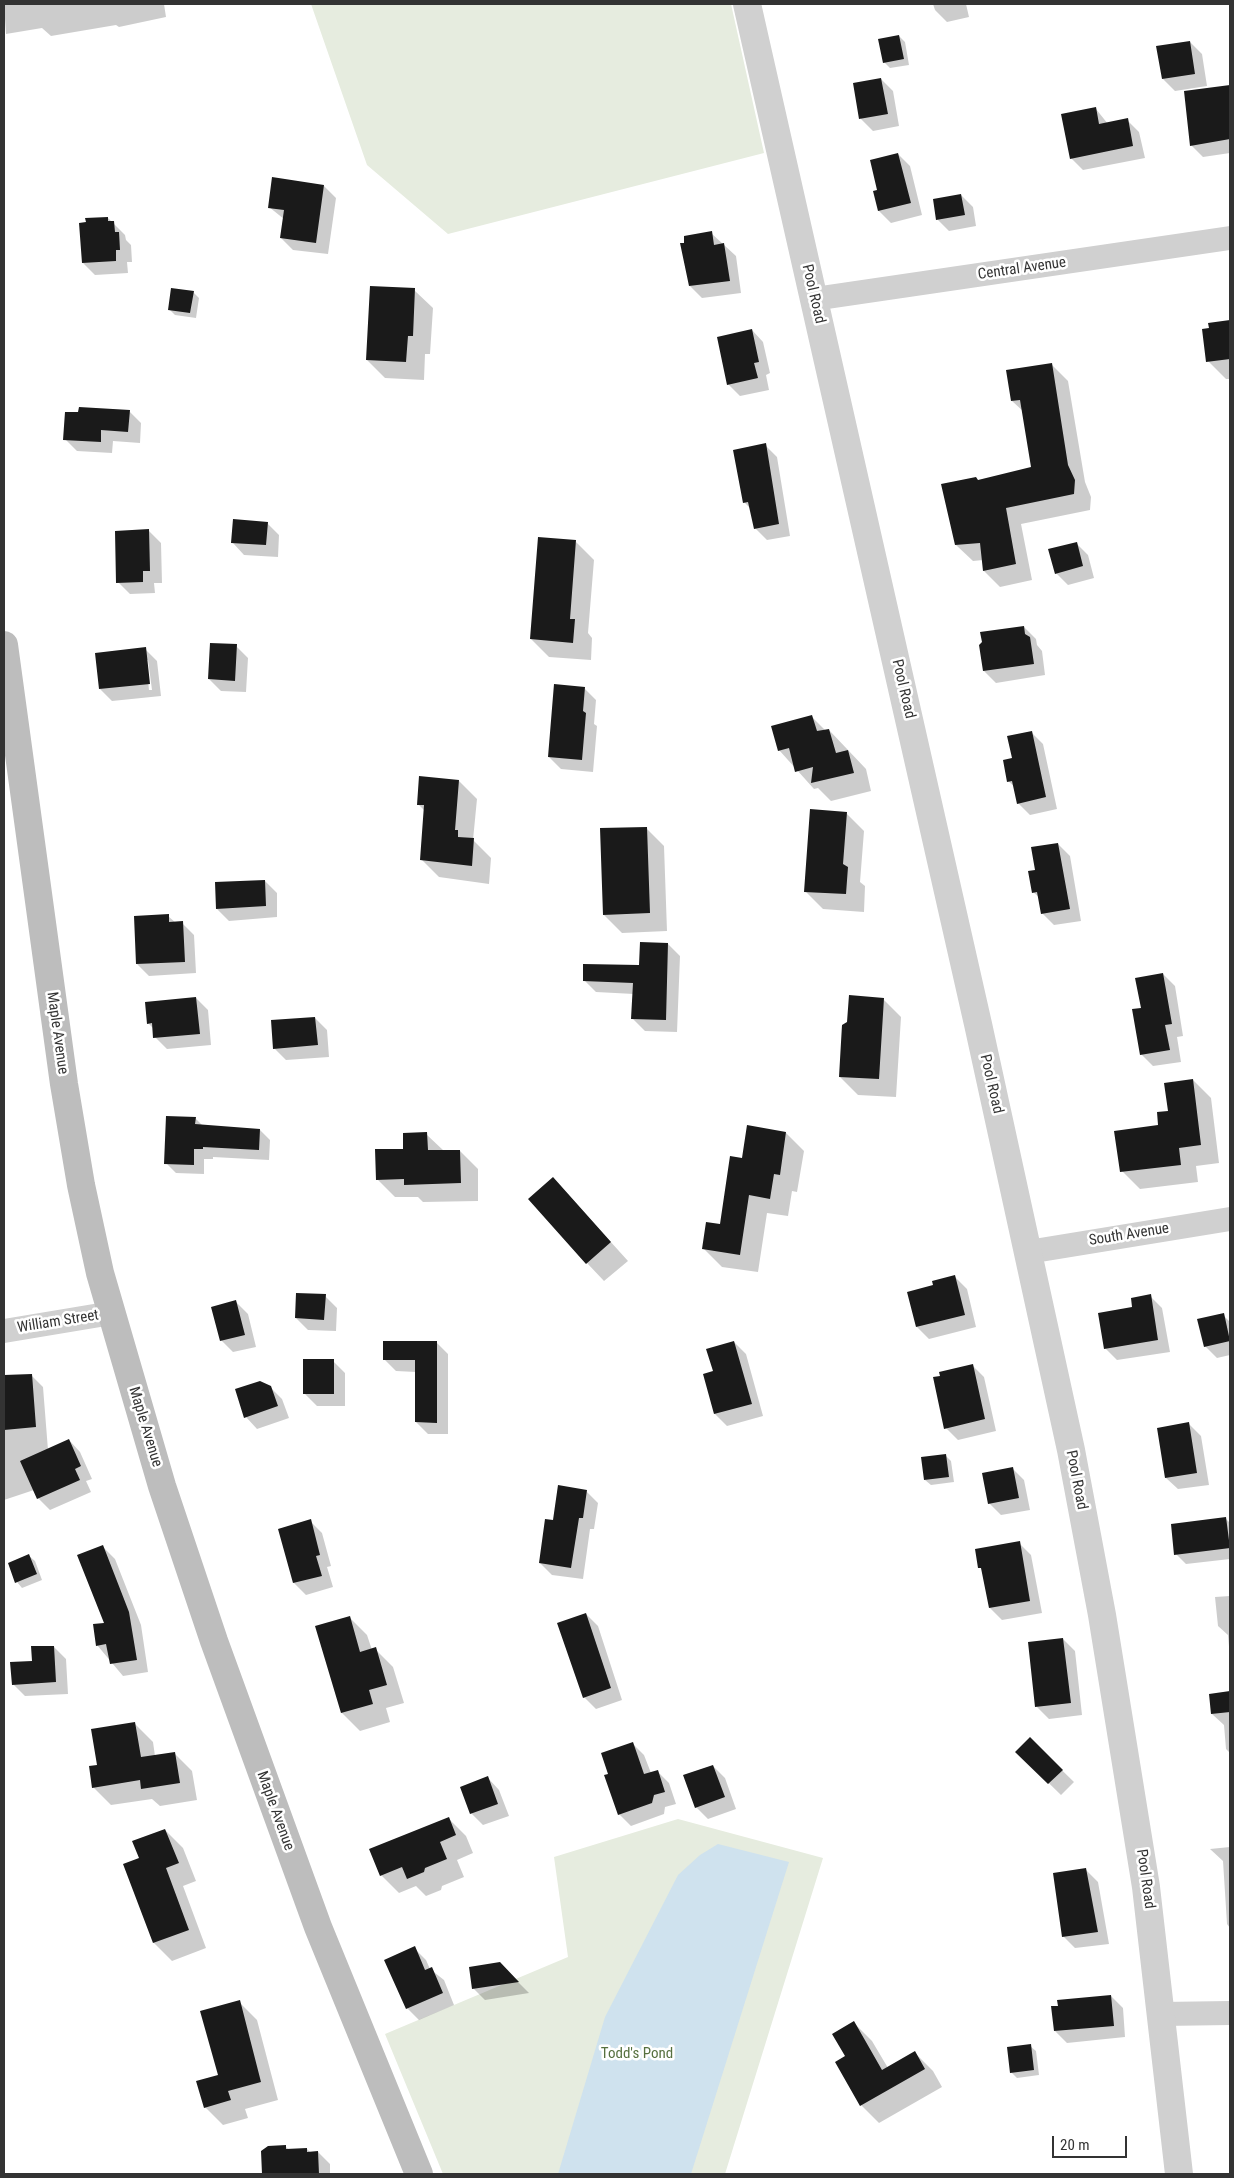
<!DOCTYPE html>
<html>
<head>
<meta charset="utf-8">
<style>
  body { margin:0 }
  #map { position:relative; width:1234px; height:2178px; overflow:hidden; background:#fff; font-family:"Roboto Condensed",sans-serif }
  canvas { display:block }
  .frame { position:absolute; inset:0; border:5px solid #333; pointer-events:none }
  .scale { position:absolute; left:1052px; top:2136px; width:75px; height:22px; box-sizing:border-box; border:2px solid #333; border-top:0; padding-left:6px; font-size:15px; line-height:18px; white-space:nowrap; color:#333; -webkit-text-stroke:4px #fff; paint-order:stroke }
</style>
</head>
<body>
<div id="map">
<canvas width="1234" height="2178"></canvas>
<div class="frame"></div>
<div class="scale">20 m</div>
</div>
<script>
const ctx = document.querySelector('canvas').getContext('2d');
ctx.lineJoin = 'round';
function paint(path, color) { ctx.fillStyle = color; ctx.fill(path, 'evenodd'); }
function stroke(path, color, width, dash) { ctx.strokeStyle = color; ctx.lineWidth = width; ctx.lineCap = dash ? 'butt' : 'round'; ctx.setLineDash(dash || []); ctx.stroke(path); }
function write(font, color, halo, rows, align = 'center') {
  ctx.font = font + ' "Roboto Condensed",sans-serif'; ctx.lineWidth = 5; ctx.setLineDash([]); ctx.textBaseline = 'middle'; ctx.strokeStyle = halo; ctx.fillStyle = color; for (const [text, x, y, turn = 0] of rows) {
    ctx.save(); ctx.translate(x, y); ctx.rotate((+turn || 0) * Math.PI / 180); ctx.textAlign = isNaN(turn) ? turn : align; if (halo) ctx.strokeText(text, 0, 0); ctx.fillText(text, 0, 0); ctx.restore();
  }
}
paint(new Path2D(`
  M311,4H731L764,153L448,234L367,165Z
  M678,1819L823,1858L725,2174H443L385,2034L568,1957L554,1857Z`), '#e6ecdf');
paint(new Path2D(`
  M718,1844L789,1862L691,2174H558L605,2017L678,1875L700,1855Z`), '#cfe2ee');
paint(new Path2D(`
  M4,4H164L166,17L119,27L116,25L51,36L42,28L6,34Z
  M933,4H966L969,17L947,22L935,10Z
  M899,36L905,42L909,65L890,68L884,62Z
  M1190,42L1202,54L1207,86L1175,91L1163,79Z
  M881,79L893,91L899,126L873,131L861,119L854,84Z
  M1230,87V153L1203,157L1191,145L1185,92Z
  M1096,109L1108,124L1127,120L1139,132L1145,158L1083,170L1071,158Z
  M898,154L910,166L922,215L891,223L879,211L878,191Z
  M324,186L336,198L328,254L293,250L281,238L284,219L269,207Z
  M961,195L973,207L976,226L949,231L937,219Z
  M108,218L125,235L126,240L131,245L132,262H127L128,273L95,275L83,263L87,223Z
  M711,233L736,256L741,293L702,298L690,286Z
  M414,290L433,308L430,354H425L424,380L385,378L367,360Z
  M193,292L199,298L196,318L175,315L169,309Z
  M1230,321V379H1226L1208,361L1209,324Z
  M752,330L763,342L770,373L766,375L769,390L740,396L728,384Z
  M1052,365L1068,381L1085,482L1091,497L1090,510L1021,524L1032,580L1000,587L984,571L983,560L973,561L956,545L978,481L1032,468L1024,412L1012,401Z
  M129,411L141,423L140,443L113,441L112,453L77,451L65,439Z
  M765,445L777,457L790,536L767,540L755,528L751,509L744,502Z
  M267,523L279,535L278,557L244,555L233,543Z
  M149,531L161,543L162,583H154L155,593L130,594L118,582Z
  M576,542L594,560L588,633L592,638L591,660L549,657L531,639Z
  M1076,543L1088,555L1094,578L1068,585L1056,573Z
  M1024,627L1036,639L1037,645L1042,651L1045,675L996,683L984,671L980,645Z
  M236,646L248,658L246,692L221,691L209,679Z
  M145,649L157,661L161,696L112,701L100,689ZM146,660H148L152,690H149Z
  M584,688L596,700L594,724L597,726L593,772L561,769L549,757Z
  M812,717L826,731L829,730L866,769L871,791L831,801L818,788L814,789L779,750Z
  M1031,732L1043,744L1057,809L1030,815L1018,803L1015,787L1008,781L1013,759Z
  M459,781L477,799L473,840L491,858L489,884L439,877L421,859L425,811L418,804Z
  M846,813L864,831L860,882L865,886L864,912L823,909L805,891Z
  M646,828L664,846L667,931L622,933L604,915Z
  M1058,844L1070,856L1081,921L1054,925L1042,913L1040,898L1033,892L1037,871Z
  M265,881L277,893V917L229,921L217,909Z
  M168,916L176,923H182L194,935L196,973L149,976L137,964Z
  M668,944L680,956L677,1032L645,1031L633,1019L634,994L596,992L584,980L640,966Z
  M1163,974L1175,986L1183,1036L1177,1037L1181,1062L1153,1066L1141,1054L1142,1009Z
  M196,998L208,1010L211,1045L167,1049L155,1037L154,1029L148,1023Z
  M883,999L901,1017L896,1097L858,1095L840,1077Z
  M315,1018L327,1030L329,1057L286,1060L274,1048Z
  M1193,1080L1211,1098L1219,1163L1196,1166L1198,1182L1140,1189L1122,1171L1160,1126Z
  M195,1118L203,1126L260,1130L270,1140L269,1160L213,1157V1159H204V1174L176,1173L166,1163Z
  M786,1133L804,1151L797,1192L792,1191L788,1216L767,1213L758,1272L722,1267L704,1249L721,1226L743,1160Z
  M426,1134L444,1151H460L478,1169V1201L423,1202L418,1197H395L377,1179L404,1150Z
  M553,1178L628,1261L604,1281L587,1263Z
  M955,1277L967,1289L976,1327L929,1339L917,1327L934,1286Z
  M325,1296L337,1308L336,1331L308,1330L296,1318Z
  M1150,1296L1162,1308L1170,1352L1117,1360L1105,1348L1134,1308Z
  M236,1302L248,1314L256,1347L233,1352L221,1340Z
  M1223,1315L1230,1322V1355L1217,1358L1205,1346Z
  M436,1342L448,1354V1434H428L416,1422V1372L396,1371L384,1359Z
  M734,1342L746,1354L763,1416L727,1426L715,1414L705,1375L714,1372Z
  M333,1361L345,1373V1406H317L305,1394Z
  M972,1365L984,1377L996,1431L958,1440L946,1428Z
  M31,1375L43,1387L48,1450L69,1440L80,1452L92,1479L86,1481L91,1492L50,1510L38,1498L34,1490L4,1500V1376Z
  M270,1387L282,1399L289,1418L257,1429L246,1417Z
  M1189,1424L1201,1436L1209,1485L1178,1489L1166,1478Z
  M945,1455L951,1461L954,1482L931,1485L925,1480Z
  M1012,1468L1024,1480L1030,1510L1001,1515L989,1503Z
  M586,1491L598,1503L594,1529H590L583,1579L552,1575L540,1563L554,1522Z
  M1226,1519L1230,1523V1559L1186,1564L1176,1554Z
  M310,1521L322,1533L331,1566L327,1567L333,1587L306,1595L294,1583L279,1529Z
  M1019,1543L1031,1555L1042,1613L1002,1620L990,1608L983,1571L980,1567Z
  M103,1547L115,1559L141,1625L148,1672L123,1676L97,1645L106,1624Z
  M29,1556L35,1561L42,1580L22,1588L17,1582Z
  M1230,1596V1658L1228,1635L1218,1626L1215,1597Z
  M586,1614L598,1626L622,1700L596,1709L584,1697Z
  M349,1617L367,1635L372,1650L375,1649L393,1667L404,1703L386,1708L390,1722L360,1731L342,1713Z
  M1063,1639L1075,1651L1082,1715L1049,1719L1037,1707Z
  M54,1647L66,1659L68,1694L25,1696L13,1684L34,1662Z
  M1230,1692V1753L1226,1749L1224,1725L1212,1714L1211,1695Z
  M135,1724L153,1742L155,1756L174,1753L192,1771L197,1800L160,1806L152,1799L111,1805L93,1787L98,1766Z
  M1030,1739L1074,1782L1061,1795L1017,1752Z
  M632,1743L644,1755L651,1773L657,1771L669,1783L676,1804L665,1807L664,1814L631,1826L619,1814L610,1775Z
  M713,1766L725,1778L736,1809L708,1819L696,1807Z
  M488,1778L499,1790L509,1816L483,1825L471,1813Z
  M448,1818L466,1836L473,1853L457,1860L464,1877L442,1886L441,1890L426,1896L416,1886L399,1893L381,1875Z
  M165,1830L183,1848L196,1881L183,1886L206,1948L172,1961L154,1943L140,1859Z
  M1230,1847V1928L1227,1924L1223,1861L1210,1849Z
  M1086,1870L1098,1882L1109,1944L1075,1948L1063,1936Z
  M414,1948L426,1960L430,1969L444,1980L454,2005L419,2020L407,2008Z
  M500,1964L529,1993L485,2000L473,1988Z
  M1111,1996L1123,2008L1125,2037L1067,2043L1055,2031Z
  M239,2002L257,2020L278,2100L245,2109L248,2118L223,2125L205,2107L220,2076Z
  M854,2023L872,2041L888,2068L915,2053L933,2071L942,2087L879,2123L861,2105L847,2057Z
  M1030,2046L1036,2051L1039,2075L1017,2078L1011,2072Z
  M285,2146L289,2150L307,2149L311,2153L318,2152L330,2164V2174H266L263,2171Z`), '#0003');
paint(new Path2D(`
  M899,35L904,59L883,63L878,39Z
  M1190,41L1195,74L1162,79L1156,46Z
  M881,78L888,114L859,119L853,83Z
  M1230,85V139L1190,146L1184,91Z
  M1096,107L1099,124L1128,118L1133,146L1070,159L1061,114Z
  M898,153L911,203L878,211L873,191L877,190L870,160Z
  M272,177L324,185L316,243L280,238L284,210L268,208Z
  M961,194L965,215L936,220L933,199Z
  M108,217V221H114L115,232H119L120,250H116V261L82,263L79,223L86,222L85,218Z
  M712,231L714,245L724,243L730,281L689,286L680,243H684V236Z
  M370,286L415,288L413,336H408L406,362L366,360Z
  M171,288L194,291L190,313L168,310Z
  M1230,320V359L1206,362L1202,329L1209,328L1208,323Z
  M752,329L759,362L754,363L758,378L727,385L717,337Z
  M1052,363L1068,465L1075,480L1074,494L1006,508L1016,564L983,571L980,543L955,545L941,484L976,477L978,480L1031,467L1020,400L1011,401L1006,370Z
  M79,407L130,410L128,432L101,430V442L63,440L65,412H78Z
  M766,443L779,524L754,529L748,502L743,503L733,450Z
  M233,519L268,522L266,545L231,543Z
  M149,529L150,571H143V582L116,583L115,531Z
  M538,537L576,540L570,619H575L573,643L530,639Z
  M1077,542L1083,566L1055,574L1048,549Z
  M1024,626L1025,634L1030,637L1034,664L983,671L979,645L982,642L980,632Z
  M210,643L237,644L235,681L208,679Z
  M146,647L150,684L99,689L95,653Z
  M554,684L585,687L583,711L586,713L582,760L548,757Z
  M812,715L817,731L829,729L836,753L848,750L854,773L811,783L813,767L795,772L789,748L778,751L771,726Z
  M1032,731L1046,797L1017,804L1012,781L1007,782L1003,760L1012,758L1007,736Z
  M419,776L459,780L455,830H458V837L474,838L472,866L420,860L424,805H417Z
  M810,809L847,812L843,864L848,867L846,894L804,892Z
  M647,827L650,913L603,915L600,828Z
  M1058,843L1070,909L1041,914L1037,892L1032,893L1028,871L1035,870L1031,847Z
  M265,880L266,906L216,909L215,882Z
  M169,914V922L183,921L185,962L136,964L134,916Z
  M640,942L668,943L666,1020L631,1019L633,983L583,981V964L639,965Z
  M1163,973L1172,1024L1165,1025L1170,1050L1140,1055L1132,1009L1141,1008L1135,978Z
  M849,995L884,998L879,1079L839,1077L842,1025L847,1022Z
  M196,997L200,1034L153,1038L152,1023L147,1024L145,1002Z
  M315,1017L318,1045L273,1049L271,1020Z
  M1193,1079L1201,1145L1179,1148L1181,1165L1120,1172L1114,1131L1158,1125L1157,1112L1168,1111L1164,1083Z
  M166,1116L196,1117L195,1124L260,1129L259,1150L203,1147V1149H194V1165L164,1164Z
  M747,1125L786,1132L780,1175L774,1174L770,1199L749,1195L740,1255L702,1249L706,1222L720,1224L730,1156L742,1158Z
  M427,1132L428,1150H460L461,1183L404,1185V1179L376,1180L375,1149H403V1133Z
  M553,1177L611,1242L586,1264L528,1199Z
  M955,1275L965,1315L916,1327L907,1292L933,1285L932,1281Z
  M296,1293L326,1294L324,1320L295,1318Z
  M1151,1294L1158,1340L1104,1349L1098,1313L1132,1307L1131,1298Z
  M236,1300L245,1335L220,1341L211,1307Z
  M1224,1313L1230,1341L1204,1347L1197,1319Z
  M383,1341H437V1423L415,1422V1360H383Z
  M734,1341L752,1404L714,1414L703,1374L713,1371L706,1349Z
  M303,1359H334V1394H303Z
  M973,1364L985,1419L944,1429L933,1377L940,1376L939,1372Z
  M32,1374L36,1427L4,1430V1375Z
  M260,1381L271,1386L278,1406L244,1418L235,1389Z
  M1189,1422L1197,1473L1165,1478L1157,1428Z
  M69,1439L81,1466L75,1469L80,1480L37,1499L20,1461Z
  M946,1454L949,1477L924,1480L921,1457Z
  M1013,1467L1019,1498L988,1504L982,1473Z
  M558,1485L587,1490L583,1518H579L571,1568L539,1563L545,1519L553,1520Z
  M1226,1517L1230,1548L1174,1555L1171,1524Z
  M311,1519L320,1555L316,1556L322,1576L293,1583L278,1529Z
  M1020,1541L1030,1601L989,1608L981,1568H978L975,1549Z
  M103,1545L129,1612L137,1660L110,1664L106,1644L96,1646L93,1624L104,1623L77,1555Z
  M29,1554L37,1574L15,1583L8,1563Z
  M586,1613L611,1688L583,1698L557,1623Z
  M350,1616L360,1652L376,1647L387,1685L369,1690L373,1704L341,1713L315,1626Z
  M1063,1638L1071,1703L1035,1707L1028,1642Z
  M31,1646H54L56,1682L12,1685L10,1662L32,1661Z
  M1230,1691V1712L1211,1714L1209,1694Z
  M135,1722L141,1757L175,1752L180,1783L141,1789L140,1780L92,1788L89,1766L97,1765L91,1729Z
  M1030,1737L1063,1770L1048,1784L1015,1752Z
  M633,1742L644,1774L658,1770L665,1792L654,1795L652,1803L618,1815L604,1775L608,1774L601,1753Z
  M713,1765L725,1797L695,1808L683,1775Z
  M488,1776L498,1804L470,1814L460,1787Z
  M449,1817L456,1835L440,1842L447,1859L425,1868L424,1872L407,1879L402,1867L380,1876L369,1849Z
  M165,1829L179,1863L166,1868L189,1930L153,1943L123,1864L139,1858L132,1841Z
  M1086,1868L1098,1932L1062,1937L1053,1873Z
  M415,1946L425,1970L432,1967L443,1993L406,2009L384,1960Z
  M500,1962L519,1982L472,1989L469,1967Z
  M1111,1995L1114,2026L1054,2031L1051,2006H1058L1057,2000Z
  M240,2000L261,2082L228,2091L231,2100L204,2108L196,2081L218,2075L200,2011Z
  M854,2021L882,2070L915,2051L925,2069L860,2106L835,2062L845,2056L832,2034Z
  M1031,2044L1034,2070L1010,2073L1007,2047Z
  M286,2145V2149L307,2148V2152L318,2151L319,2174H262L261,2151L268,2146Z`), '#1a1a1a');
stroke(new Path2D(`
  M814,299L1230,238
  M1028,1252L1230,1219
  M4,1331L112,1313
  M1162,2014L1230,2013`), '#d0d0d0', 24);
stroke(new Path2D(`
  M747,4L978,1024L1071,1450L1102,1615L1146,1887L1179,2174`), '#d0d0d0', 28);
stroke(new Path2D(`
  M4,645L64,1084L81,1185L100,1273L162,1486L214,1641L318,1927L419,2174`), '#bdbdbd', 28);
write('15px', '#333', '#fff', [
  ["Central Avenue",1022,269,-8],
  ["Pool Road",813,294,77],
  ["Pool Road",903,689,77],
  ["Maple Avenue",57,1033,82],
  ["Pool Road",991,1084,77],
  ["South Avenue",1129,1235,-9],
  ["William Street",58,1322,-9],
  ["Maple Avenue",145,1427,73],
  ["Pool Road",1076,1480,79],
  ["Maple Avenue",275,1811,70],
  ["Pool Road",1145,1879,82]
]);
write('15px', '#56703f', '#fff', [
  ["Todd's Pond",637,2054]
]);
</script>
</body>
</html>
